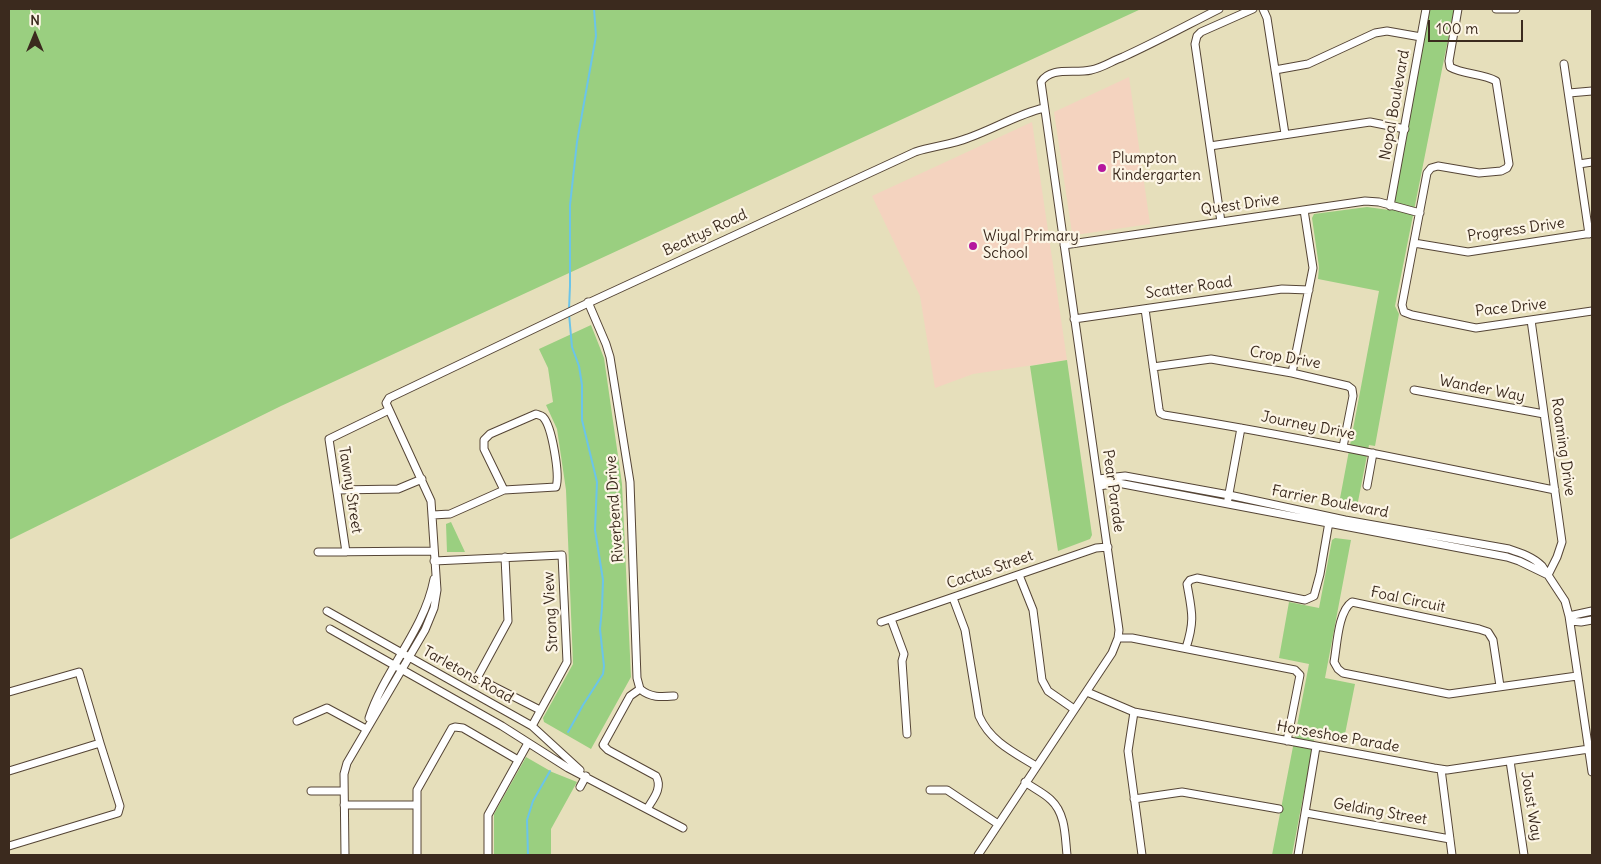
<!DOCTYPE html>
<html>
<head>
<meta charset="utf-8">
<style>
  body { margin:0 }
  #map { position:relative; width:1601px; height:864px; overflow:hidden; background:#e6dfbb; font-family:Delius,sans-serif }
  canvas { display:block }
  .frame { position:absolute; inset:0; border:10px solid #3b2a1e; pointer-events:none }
  .north { position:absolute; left:10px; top:10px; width:50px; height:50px; -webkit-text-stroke:4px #fcf5e5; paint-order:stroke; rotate:0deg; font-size:14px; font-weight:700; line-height:20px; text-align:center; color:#3b2a1e }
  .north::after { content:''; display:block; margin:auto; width:18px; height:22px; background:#3b2a1e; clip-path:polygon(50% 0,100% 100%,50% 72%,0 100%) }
  .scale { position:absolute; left:1428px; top:20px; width:95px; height:22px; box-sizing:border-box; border:2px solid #3b2a1e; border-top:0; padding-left:6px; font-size:15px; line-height:18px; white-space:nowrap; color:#3b2a1e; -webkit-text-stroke:4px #fcf5e5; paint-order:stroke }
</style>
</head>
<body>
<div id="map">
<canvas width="1601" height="864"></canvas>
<div class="frame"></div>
<div class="north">N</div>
<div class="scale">100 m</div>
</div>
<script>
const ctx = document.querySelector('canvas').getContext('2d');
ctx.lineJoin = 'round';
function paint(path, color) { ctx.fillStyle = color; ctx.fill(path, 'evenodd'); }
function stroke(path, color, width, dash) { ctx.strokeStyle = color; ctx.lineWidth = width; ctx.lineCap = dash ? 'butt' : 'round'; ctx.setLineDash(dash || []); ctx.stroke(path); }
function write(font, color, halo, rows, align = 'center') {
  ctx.font = font + ' Delius,sans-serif'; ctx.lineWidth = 4.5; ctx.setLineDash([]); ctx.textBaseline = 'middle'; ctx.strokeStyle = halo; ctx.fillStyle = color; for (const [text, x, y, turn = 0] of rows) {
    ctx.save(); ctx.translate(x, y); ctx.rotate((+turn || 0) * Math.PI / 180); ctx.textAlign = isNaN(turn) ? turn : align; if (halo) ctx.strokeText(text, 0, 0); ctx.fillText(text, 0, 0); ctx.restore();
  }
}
paint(new Path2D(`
  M1129,77L1150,224L1075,235L1072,233L1054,112Z
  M1032,122L1067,360L973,374L935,388L920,296L872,196Z`), '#f4d3bf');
paint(new Path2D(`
  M9,9H1141L281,406L9,540Z
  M1426,9H1454L1395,306L1399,314L1375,446L1369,445L1356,512L1338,509L1379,291L1318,279L1319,267L1312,218L1314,214L1367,207L1389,210Z
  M591,325L604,358L622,484L631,677L591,749L544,722L543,718L573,664L566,490L557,429L546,405L553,402L548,368L539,349Z
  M1067,360L1092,535L1090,539L1058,551L1030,366Z
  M451,522L465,552H447L446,524Z
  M1335,538L1351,540L1325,678L1355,684L1344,739L1315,734L1292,855H1272L1309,664L1279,658L1289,602L1319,608L1332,540Z
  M526,757L552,772L577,782L551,829V855H494V814Z`), '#9acf80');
stroke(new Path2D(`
  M569,309L570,286V205L577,142L596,36L594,9
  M568,732L583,705L603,674L604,666L600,629L602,608L603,580L595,530L597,482L582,420V385L579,366L572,347L569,314
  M528,855L527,820L533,801L550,771`), '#6bc4e9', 2);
const minor = new Path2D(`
  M1263,9L1267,18L1285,134
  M1458,9L1449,61L1450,67C1464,75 1482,73 1496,81L1509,164L1507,168L1501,171L1479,173L1438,166L1431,168L1427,173L1402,305L1404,312L1412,315L1476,328L1592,311
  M1496,9H1516
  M1564,64L1589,234
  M1275,70L1308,64L1375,33L1387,31L1421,37
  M1569,93L1592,91
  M1210,146L1370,122L1405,129
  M1579,164L1592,162
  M1390,206L1426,9
  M1221,222L1195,44L1197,36L1201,32L1253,9
  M1414,243L1468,252L1592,233
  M1064,245L1365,201L1379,202L1420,213
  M588,302L606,344L610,357L630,482L637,678L640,689
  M1145,309L1159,409L1160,413L1164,415C1295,436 1425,464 1555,490
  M1074,319L1282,289L1309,290
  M1531,320L1562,542L1557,557L1548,575
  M1153,367L1211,359L1292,373L1348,386L1352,389L1353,396L1343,447
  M1292,373L1313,268L1304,210
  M1414,390L1544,414
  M1098,479L1125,476L1229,495L1345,520L1509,549C1521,553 1533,557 1542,566L1565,601L1569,616L1592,772
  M1099,486L1118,483L1507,557L1519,561L1548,575
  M1367,486L1373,453
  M337,490L398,489L422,479
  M1228,499L1241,428
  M433,515L450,514L504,490L556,487C560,475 552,426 543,417C541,415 538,415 536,414L490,434L484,440V449L504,490
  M318,552L434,551
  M346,552L329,439L389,410
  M505,557L508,621L477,678L540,710
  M434,561L562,555L567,662L532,726
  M1019,575L1033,610L1042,680L1048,691L1074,709
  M953,598L965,630L979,716C990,741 1013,752 1036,766
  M327,611L532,726L580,770
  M1569,616L1592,611
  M891,619L904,654L902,661L907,734
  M1570,621L1581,622L1592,620
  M881,622L1096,548L1108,547
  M330,629L502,726L568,768L683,828
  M1118,638H1132L1295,670L1300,675L1287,741
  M1186,648C1195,620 1192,612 1187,584L1190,580L1197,578L1305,600L1314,596L1320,574L1329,522
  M1500,686L1493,640L1488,632L1479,629L1352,602C1338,611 1337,646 1334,662L1338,669L1343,673L1449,694L1577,676
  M640,689L630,696L603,745L608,750L656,776C663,788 653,799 647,809
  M640,689C651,698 661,697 674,696
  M9,692L79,672L100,743
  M1087,692L1134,712L1434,768L1447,770L1589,749
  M1134,712L1128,751L1142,855
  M369,718C385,669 424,631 434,579
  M297,721L327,708L366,729
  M1510,761L1524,855
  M1441,769L1452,855
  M9,771L100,743L120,806L118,813L9,846
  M1025,782C1033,788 1044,793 1051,800C1066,814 1065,837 1067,855
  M580,787L586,776
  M930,790H947L998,824
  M311,791H344
  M1134,799L1182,792L1279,809
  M344,805H416
  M1306,813L1450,839
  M345,855L344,774L347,763L425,630L434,608L437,590L431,501L386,403L389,398L586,304L915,152C932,146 951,145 968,138C994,129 1018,114 1044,108
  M417,855V790L452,728L455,727L463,728L518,760
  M488,855V815L528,743
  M978,855L1112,653L1118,638L1119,630L1041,82C1051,66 1074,74 1091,70C1102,68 1112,61 1123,57C1156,42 1187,25 1219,9
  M1298,855L1316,747`);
stroke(minor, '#554536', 9);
stroke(minor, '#fff', 7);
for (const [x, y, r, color] of [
  [1102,168,5,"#b5179e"],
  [973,246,5,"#b5179e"]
]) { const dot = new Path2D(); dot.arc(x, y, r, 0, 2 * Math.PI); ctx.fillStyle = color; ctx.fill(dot); stroke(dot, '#fcf5e5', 2); }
write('15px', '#3b2a1e', '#fcf5e5', [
  ["Nopal Boulevard",1395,105,-80],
  ["Quest Drive",1240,205,-8],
  ["Progress Drive",1516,230,-8],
  ["Beattys Road",705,233,-25],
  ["Scatter Road",1189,288,-8],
  ["Pace Drive",1511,308,-6],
  ["Crop Drive",1285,358,10],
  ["Wander Way",1482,389,11],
  ["Journey Drive",1308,426,11],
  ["Roaming Drive",1563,447,82],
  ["Tawny Street",350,490,81],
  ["Pear Parade",1113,491,82],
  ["Farrier Boulevard",1330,502,11],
  ["Riverbend Drive",615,509,-94],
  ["Cactus Street",990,570,-19],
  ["Foal Circuit",1408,600,12],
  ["Strong View",551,612,-93],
  ["Tarletons Road",468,675,29],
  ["Horseshoe Parade",1338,737,10],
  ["Joust Way",1531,806,81],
  ["Gelding Street",1380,812,10]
]);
write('15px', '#3b2a1e', '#fcf5e5', [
  ["Plumpton",1112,159],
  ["Kindergarten",1112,176],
  ["Wiyal Primary",983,237],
  ["School",983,254]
], 'left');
</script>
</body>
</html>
